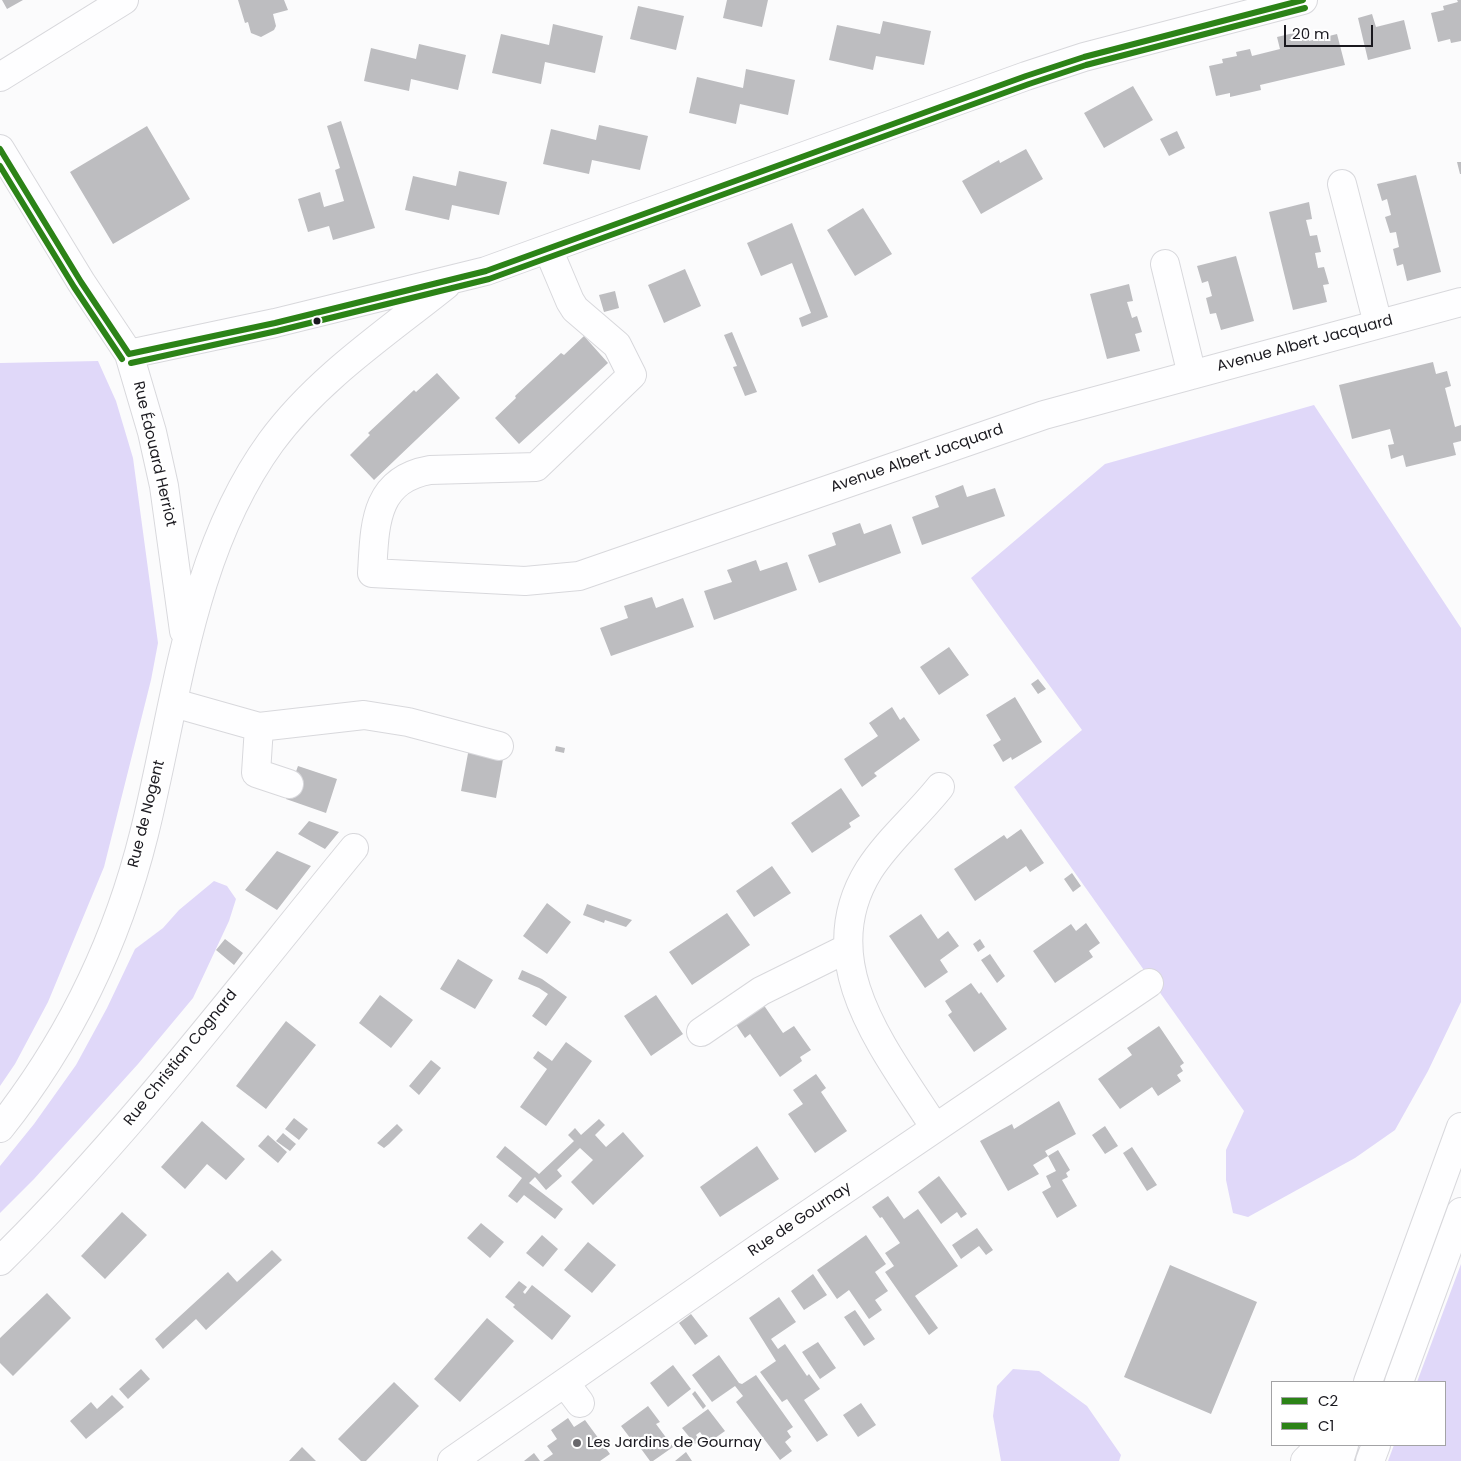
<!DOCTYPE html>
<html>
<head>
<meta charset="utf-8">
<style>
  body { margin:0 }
  #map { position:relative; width:1461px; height:1461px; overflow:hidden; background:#fbfbfc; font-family:Poppins,sans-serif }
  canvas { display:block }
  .legend { position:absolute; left:1271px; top:1381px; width:175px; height:65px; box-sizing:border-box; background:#fff; border:1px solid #a3a3a5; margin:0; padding:6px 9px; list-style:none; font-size:15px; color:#1a191f }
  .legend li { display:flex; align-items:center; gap:10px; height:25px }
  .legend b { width:25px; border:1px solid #a3a3a5 }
  .scale { position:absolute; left:1284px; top:25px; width:89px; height:22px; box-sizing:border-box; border:2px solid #1a191f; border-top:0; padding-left:6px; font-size:15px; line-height:18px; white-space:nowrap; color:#1a191f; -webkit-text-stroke:4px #fff; paint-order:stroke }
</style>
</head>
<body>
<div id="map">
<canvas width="1461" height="1461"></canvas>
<ul class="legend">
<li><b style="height:6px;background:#2c8317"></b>C2</li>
<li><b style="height:6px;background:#2c8317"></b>C1</li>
</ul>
<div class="scale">20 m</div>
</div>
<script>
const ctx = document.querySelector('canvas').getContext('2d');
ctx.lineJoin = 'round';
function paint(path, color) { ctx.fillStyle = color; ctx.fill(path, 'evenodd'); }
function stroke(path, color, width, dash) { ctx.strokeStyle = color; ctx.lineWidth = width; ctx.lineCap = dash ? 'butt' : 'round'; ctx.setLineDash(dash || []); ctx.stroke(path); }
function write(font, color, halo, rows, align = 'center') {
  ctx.font = font + ' Poppins,sans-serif'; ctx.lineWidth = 4.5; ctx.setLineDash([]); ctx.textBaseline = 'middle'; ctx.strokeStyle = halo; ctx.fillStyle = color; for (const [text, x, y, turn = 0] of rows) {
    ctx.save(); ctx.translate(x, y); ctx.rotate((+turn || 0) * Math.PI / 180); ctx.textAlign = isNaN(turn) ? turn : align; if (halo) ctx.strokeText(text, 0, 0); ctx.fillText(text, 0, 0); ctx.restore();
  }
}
paint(new Path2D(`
  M98,361L116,401L133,458L158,643L151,680L104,867L48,1002L15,1064L0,1086V363Z
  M1314,405L1461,628V1002L1428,1071L1395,1130L1355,1158L1248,1217L1233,1213L1226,1180V1150L1244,1111L1014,787L1082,730L971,578L1105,464Z
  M214,881L227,886L236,899L229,921L193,998L138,1064L34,1179L0,1213V1166L34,1124L76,1065L107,1008L135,949L163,928L179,910Z
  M1461,1264V1461H1388L1394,1445H1445V1382H1417Z
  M1013,1369L1039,1371L1087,1406L1121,1455L1119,1461H1001L993,1416L997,1386Z`), '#e0d8f9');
paint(new Path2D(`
  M2,0H23L7,9Z
  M238,0H284L288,10L273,14L276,26L274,30L261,37L251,33L248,22L245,23Z
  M727,0H768L762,27L723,18Z
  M1457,0H1461V41L1451,43L1450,39L1438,42L1431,13L1444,10L1443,6L1458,2Z
  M638,6L684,16L676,50L630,39Z
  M1372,14L1376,27L1404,20L1411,49L1368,60L1358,18Z
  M883,21L931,31L924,65L876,56L873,70L829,60L837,25L880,34Z
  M553,24L603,36L595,73L545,62L541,84L492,73L501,34L549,45Z
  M1306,30L1309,41L1337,34L1345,65L1260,85L1261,90L1230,97V93L1216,96L1209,66L1223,63L1222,59L1237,56L1236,52L1250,49L1252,56L1280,49L1277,37Z
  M419,44L466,55L458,90L411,79L409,91L364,81L371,48L416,59Z
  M746,69L795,80L788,115L740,104L736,124L689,113L697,77L743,88Z
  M1133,86L1153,120L1104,148L1084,113Z
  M341,121L375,228L333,240L329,226L308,232L298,199L320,192L324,207L344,201L335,170L340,168L327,126Z
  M599,125L648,136L640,170L592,160L589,174L543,164L551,129L596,140Z
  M147,126L190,199L113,244L70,172Z
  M1177,131L1185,148L1169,156L1160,139Z
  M1026,149L1043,179L981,214L962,181L999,160L1000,163Z
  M1457,162H1461V174H1460Z
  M459,171L507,182L499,215L452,205L449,220L405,210L413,176L456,186Z
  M1416,175L1441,272L1407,281L1403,264L1397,266L1393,249L1399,247L1396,232L1390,233L1385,217L1391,215L1387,199L1382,201L1377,184Z
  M1309,202L1312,219L1306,220L1310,236L1317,235L1321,252L1315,253L1318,268L1324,267L1329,284L1323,285L1327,302L1293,310L1269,212Z
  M863,208L892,254L855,276L827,230Z
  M792,223L828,317L802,327L799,318L811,313L792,263L761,276L747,243Z
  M1236,256L1254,321L1221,330L1216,313L1210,314L1206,298L1212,296L1208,281L1202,283L1197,266Z
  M685,269L701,306L664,323L648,285Z
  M1129,284L1133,301L1127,302L1132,318L1137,316L1142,332L1135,334L1140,351L1107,359L1090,294Z
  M615,291L619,308L604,312L599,295Z
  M732,332L757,392L745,396L733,367L737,366L724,335Z
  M584,336L608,363L519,444L495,418L516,398L515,396L561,353L564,355Z
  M1433,362L1436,374L1447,371L1451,386L1445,388L1455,427L1461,425V441L1453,443L1456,455L1406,467L1403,455L1391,459L1388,445L1394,444L1390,429L1352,439L1339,385Z
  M437,373L460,398L374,480L350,455L370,435L368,433L414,390L416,392Z
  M963,485L967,497L995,488L1005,516L922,545L912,517L939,507L935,496Z
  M860,523L864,534L891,524L901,553L819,583L808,555L836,545L832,533Z
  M756,560L760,571L787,562L797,590L714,620L704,591L732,582L727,570Z
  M652,597L656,608L683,598L694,627L611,656L600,628L628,618L624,606Z
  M949,647L969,675L939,695L920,667Z
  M1038,679L1046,689L1038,694L1031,684Z
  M1015,697L1042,742L1012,760L1011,757L1003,762L993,745L1001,740L986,715Z
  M892,707L900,720L904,717L920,740L874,773L877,776L862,787L844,759L878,736L869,723Z
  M556,746L565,748L564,753L555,751Z
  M469,748L504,754L496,798L461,791Z
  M298,766L337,779L326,813L286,799Z
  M841,788L860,816L849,823L851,827L812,853L791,823Z
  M309,821L339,832L325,849L298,834Z
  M1021,829L1044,863L1030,872L1026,866L975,901L954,869L1004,835L1007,839Z
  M277,851L311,866L277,910L245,890Z
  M772,866L791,893L754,917L736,891Z
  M1072,873L1081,886L1073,892L1064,879Z
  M547,903L571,922L547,954L523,936Z
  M587,904L632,920L626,927L605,920L604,923L583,915Z
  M727,913L750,945L692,985L669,952Z
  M921,914L938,939L948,931L959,946L940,960L948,972L925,988L889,936Z
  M1086,923L1100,943L1089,951L1093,957L1055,983L1033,951L1071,924L1076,931Z
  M225,939L243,953L234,965L216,950Z
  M980,939L985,947L978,952L973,944Z
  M990,954L1005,976L997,983L981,960Z
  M458,959L493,980L475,1009L440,989Z
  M522,970L542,979L567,997L546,1026L532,1016L548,994L539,988L518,979Z
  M971,983L979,994L981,992L1007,1029L974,1052L948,1015L952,1012L945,1001Z
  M380,995L413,1020L391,1048L359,1023Z
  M656,995L683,1034L651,1056L624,1016Z
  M763,1004L783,1033L794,1026L811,1050L800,1057L802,1061L780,1077L750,1034L745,1038L735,1023Z
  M286,1021L316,1045L266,1109L236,1086Z
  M1159,1026L1184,1063L1180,1066L1183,1071L1177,1075L1181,1081L1158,1096L1152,1087L1120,1109L1098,1079L1132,1055L1127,1048Z
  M566,1042L592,1061L546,1126L520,1107L547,1069L533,1058L538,1051L552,1061Z
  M431,1060L441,1068L419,1095L409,1086Z
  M816,1074L826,1088L821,1092L847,1131L815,1153L788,1114L803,1104L793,1090Z
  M1059,1101L1076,1134L1045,1151L1048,1156L1058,1150L1070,1170L1066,1173L1068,1177L1062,1180L1077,1206L1057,1218L1042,1192L1051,1187L1046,1176L1056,1171L1048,1156L1033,1165L1039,1174L1008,1191L980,1141L1012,1124L1014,1129Z
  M294,1118L308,1129L299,1140L285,1129Z
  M599,1119L605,1125L595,1135L606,1147L623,1132L644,1156L593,1205L571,1182L593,1160L580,1148L557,1170L562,1176L546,1190L535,1177L529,1183L563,1209L555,1219L524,1195L517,1203L508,1196L522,1178L496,1157L505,1146L539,1174L574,1141L568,1135L575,1128L581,1135Z
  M202,1121L245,1159L226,1180L207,1164L185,1189L161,1167Z
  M397,1124L403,1130L389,1144L384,1148L377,1143Z
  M1105,1126L1118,1146L1105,1154L1092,1135Z
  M283,1133L296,1144L290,1151L276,1141Z
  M268,1135L287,1152L278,1163L258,1146Z
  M757,1146L779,1179L720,1217L700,1187Z
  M1132,1147L1157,1185L1147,1191L1123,1153Z
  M939,1176L967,1214L961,1218L957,1212L941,1224L918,1192Z
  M888,1196L904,1219L918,1209L958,1266L915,1296L938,1328L929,1335L885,1272L894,1266L885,1253L900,1243L882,1217L880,1218L872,1207Z
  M122,1212L147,1235L105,1279L81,1256Z
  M481,1223L504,1242L490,1258L467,1238Z
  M977,1228L993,1250L986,1255L979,1246L961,1259L952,1245Z
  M542,1235L558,1249L543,1267L526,1253Z
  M866,1235L886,1264L875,1272L888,1291L875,1300L882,1310L869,1319L849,1290L837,1299L817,1270Z
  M588,1242L616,1265L592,1293L564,1270Z
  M272,1250L282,1260L206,1330L196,1319L163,1349L155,1339L228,1272L237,1282Z
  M1170,1265L1257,1302L1211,1414L1124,1377Z
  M813,1274L827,1295L804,1310L791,1291Z
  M519,1281L527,1287L523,1292L525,1294L532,1285L571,1316L552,1340L513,1307L515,1305L505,1297Z
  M47,1293L71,1318L13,1376L0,1363V1338Z
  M779,1297L796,1322L771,1339L778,1349L785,1344L807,1376L809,1374L820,1389L804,1400L828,1435L817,1442L787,1399L782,1402L760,1372L776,1361L749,1318Z
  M855,1310L875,1339L864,1346L844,1317Z
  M691,1314L708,1336L695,1345L679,1323Z
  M487,1318L514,1341L460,1402L434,1379Z
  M818,1342L836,1368L820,1379L802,1352Z
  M719,1355L739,1383L742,1384L756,1375L793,1427L787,1431L791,1437L785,1442L792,1451L780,1460L736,1402L743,1396L735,1386L712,1402L692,1375Z
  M673,1365L691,1389L668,1407L650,1383Z
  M141,1369L150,1379L128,1399L119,1389Z
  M394,1382L419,1406L366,1461H361L338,1439Z
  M695,1391L706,1406L703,1409L692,1394Z
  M112,1395L124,1407L86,1439L70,1421L91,1402L97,1409Z
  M861,1403L876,1425L858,1437L843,1415Z
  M648,1406L660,1422L656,1424L673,1447L653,1461H650L639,1446L637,1447L621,1426Z
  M708,1409L725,1431L708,1443L700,1432L696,1435L699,1440L695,1444L682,1428Z
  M568,1418L574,1427L585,1420L610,1454L600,1461H543L553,1454L547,1446L557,1439L551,1430Z
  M302,1447L316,1461H289Z
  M686,1452L692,1461H675Z
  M534,1453L540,1461H524Z`), '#bdbdc0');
const minor = new Path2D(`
  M0,77L124,0
  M0,149L81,282L129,354L152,432L164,486L184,631
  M1342,184L1378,324
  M548,249L570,301L575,309L617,345L632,375L536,467L430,470C373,480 375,527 372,573L525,581L579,576L1044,415L1461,302
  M1165,264L1192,375
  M129,354L275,323L486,271L1026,76L1084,57L1303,0
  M174,703L259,727L364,715L408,722L499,746
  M259,727L256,773L289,784
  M701,1032L761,991L848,948
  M0,1128C69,1041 117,942 144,834C177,703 189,555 271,442C317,379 386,333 446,285
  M935,1128C887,1052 811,963 869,870C888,840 917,816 940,787
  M0,1261C129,1134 239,988 354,848
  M565,1383L580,1403
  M452,1461L760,1247L1149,983
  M1305,1461L1321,1445`);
const major = new Path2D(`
  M1368,1382L1461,1127
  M1399,1382L1461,1212
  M1339,1461L1344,1445
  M1370,1461L1376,1445`);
stroke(minor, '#d8d8dc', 30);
stroke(major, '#d8d8dc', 30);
stroke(minor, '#fefeff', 28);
stroke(major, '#fefeff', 28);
stroke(new Path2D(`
  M0,149L81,282L129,354
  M129,354L275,323L486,271L1026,76L1084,57L1303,0`), '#2c8317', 6);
stroke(new Path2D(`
  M0,166L74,287L122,359
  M131,363L277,331L489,279L1029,84L1086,65L1305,8`), '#2c8317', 6);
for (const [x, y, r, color] of [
  [317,321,4.5,"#1a191f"],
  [577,1443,5,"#69686c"]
]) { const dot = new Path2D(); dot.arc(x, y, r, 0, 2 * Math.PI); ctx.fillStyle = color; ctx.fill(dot); stroke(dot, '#fff', 2); }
write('15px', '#1a191f', '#fff', [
  ["Avenue Albert Jacquard",1305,344,-15],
  ["Rue Édouard Herriot",154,454,77],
  ["Avenue Albert Jacquard",917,459,-19],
  ["Rue de Nogent",147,814,-76],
  ["Rue Christian Cognard",181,1058,-51],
  ["Rue de Gournay",800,1220,-34]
]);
write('15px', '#1a191f', '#fff', [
  ["Les Jardins de Gournay",587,1443]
], 'left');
</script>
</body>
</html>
